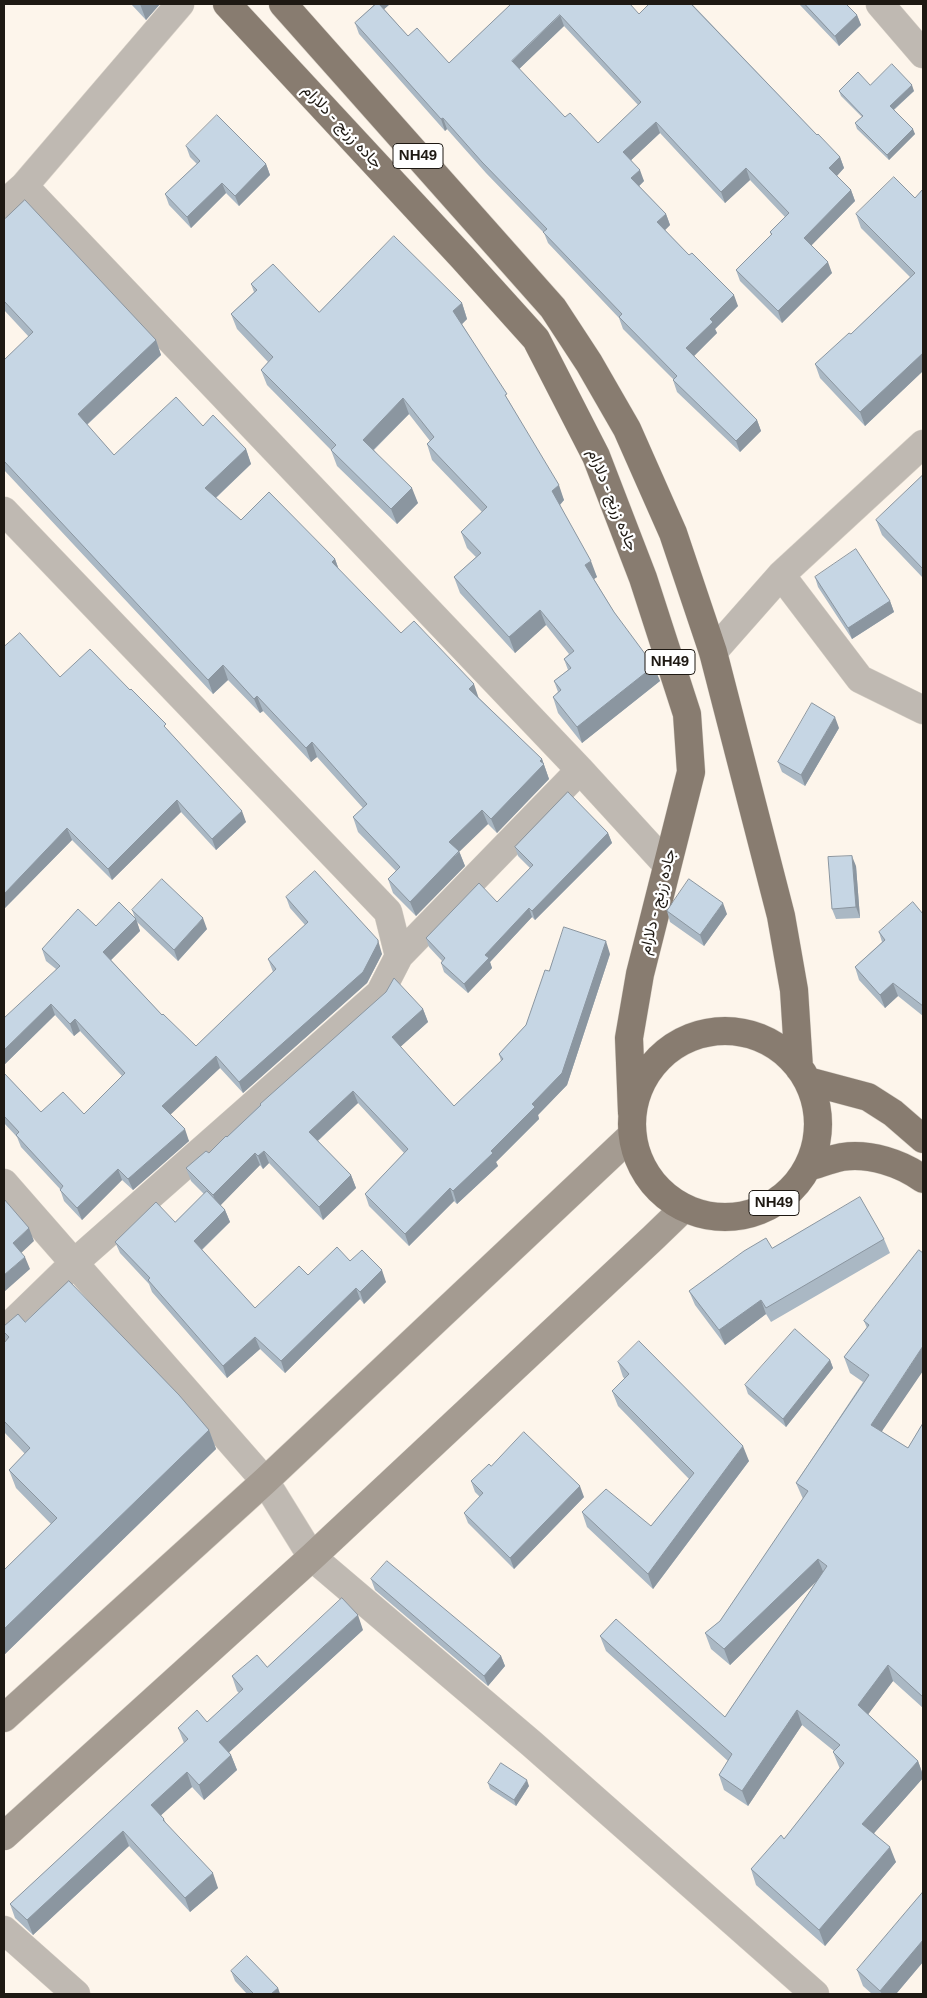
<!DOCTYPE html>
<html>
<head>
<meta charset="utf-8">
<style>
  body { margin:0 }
  #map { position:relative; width:927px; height:1998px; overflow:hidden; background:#fdf5eb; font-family:Helvetica,sans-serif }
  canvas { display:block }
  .frame { position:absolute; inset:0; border:5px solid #1e1913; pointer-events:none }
</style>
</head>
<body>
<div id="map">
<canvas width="927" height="1998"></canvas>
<div class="frame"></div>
</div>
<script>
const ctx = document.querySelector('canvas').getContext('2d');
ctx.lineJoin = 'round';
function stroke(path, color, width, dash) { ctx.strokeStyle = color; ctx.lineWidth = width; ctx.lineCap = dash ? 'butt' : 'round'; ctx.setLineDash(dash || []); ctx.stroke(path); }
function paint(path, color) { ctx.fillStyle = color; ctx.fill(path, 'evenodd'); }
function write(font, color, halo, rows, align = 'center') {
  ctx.font = font + ' Helvetica,Vazirmatn,sans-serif'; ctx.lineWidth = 4.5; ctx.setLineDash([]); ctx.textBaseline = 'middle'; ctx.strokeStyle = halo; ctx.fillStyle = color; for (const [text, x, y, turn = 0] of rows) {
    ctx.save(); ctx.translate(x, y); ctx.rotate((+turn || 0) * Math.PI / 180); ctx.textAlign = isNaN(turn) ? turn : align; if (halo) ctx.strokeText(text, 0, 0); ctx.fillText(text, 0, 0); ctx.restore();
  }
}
const minor = new Path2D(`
  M880,4L923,54
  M24,186L580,770L667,865
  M4,204L24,186L180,4
  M4,511L388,912L399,956L380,993L74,1263L4,1331
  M781,575L860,679L923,710
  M713,652L781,575L923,444
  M399,956L580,770
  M4,1183L265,1481L312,1557L532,1744L815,1994
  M4,1930L76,1994`);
const secondary = new Path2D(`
  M4,1718L265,1481L630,1137
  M4,1836L312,1557L654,1237L684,1208`);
const trunk = new Path2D(`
  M227,4L462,257L536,339L596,456L643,578L687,714L691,772L640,974L629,1038L632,1113
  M283,4L553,308L589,363L627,429L673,533L713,652L781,916L794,990L799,1068
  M632 1124a93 93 0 1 1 186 0a93 93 0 1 1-186 0Z
  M808,1081L868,1097L893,1113L923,1139
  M808,1167C819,1164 831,1159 842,1157C870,1153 901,1163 923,1179`);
stroke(minor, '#d9d2c8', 29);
stroke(secondary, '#d9d2c8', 29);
stroke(trunk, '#d9d2c8', 29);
stroke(minor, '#bfb9b2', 28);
stroke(secondary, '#a49b91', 28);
stroke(trunk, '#887c70', 28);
paint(new Path2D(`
  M131,4H160L146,20Z
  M375,4H390L384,9L408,36L449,63L511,4L639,14L693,5L817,135L840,157L844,168L837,176L851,190L855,201L811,245L832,273L782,323L740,281L736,270L771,235L770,232L785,217L750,180L725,203L660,133L631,160L644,181L639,186L666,214L670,225L665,230L738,306L715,329L717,333L694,356L757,420L761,431L740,452L677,392L673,380H674L623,329L619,318L548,243L544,233L486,173L447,129L445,131L359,34L355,23ZM564,26L638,105L598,143L565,117L519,69Z
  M799,4H846L857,15L861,25L839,46Z
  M870,85L914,91L894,110L915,134L889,160L857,129L855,123L862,117L841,96L839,91Z
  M186,146L266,164L270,175L239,206L226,193L191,228L169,205L165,194L197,164L190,157Z
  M923,189V371L865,426L820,378L815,364L851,334L910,277L861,228L856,214L915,198Z
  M4,220L156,340L161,355L87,425L114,455L203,426L246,449L251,464L216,498L241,520L335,559L339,570L401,633L479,698L542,759L549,779L497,833L488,824L459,851L465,866L416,916L393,893L388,879L396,871L358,832L353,817L363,808L317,757L311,762L263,711L260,713L228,680L213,694L4,470V360L29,337L4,310Z
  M251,284L319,312L462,303L467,319L462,324L510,403L564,500L560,505L597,577L594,579L614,612L660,681L582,743L558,713L553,697L558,692L554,681L568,670L564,659L569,654L546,625L515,653L460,593L454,577L476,557L467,548L461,532L482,512L432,460L427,444L430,441L409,414L374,450L418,503L397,524L337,466L331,450L267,385L261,370L268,362L237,329L231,314L254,292Z
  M923,475V578L882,535L876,520Z
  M815,577L890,601L894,612L852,639L818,587Z
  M60,677L167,729L246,822L216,850L181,812L112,880L72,840L4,909Z
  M839,728L805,786L782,772L778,762Z
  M608,833L612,843L535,920L532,917L490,962L492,968L468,993L444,972L441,963L442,961L429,947L426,938L497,902L530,868L518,856L515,847Z
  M856,866L860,918L836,919L832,909Z
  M286,897L382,954L367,983L243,1093L220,1068L170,1114L189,1141L133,1190L122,1180L82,1220L64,1201L60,1189L21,1147L17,1137L4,1123V1073L41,1112L84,1114L122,1076L80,1031L74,1036L55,1015L4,1065L56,969L46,961L42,949L96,926L135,918L132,910L207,929L178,961L137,922L140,931L111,960L162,1015L196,1046L273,972L268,959L305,925L290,908Z
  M667,911L727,914L704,946L670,922Z
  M923,914V1016L898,996L885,1008L859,980L855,967L882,942L879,932Z
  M610,954L567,1085L538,1115L539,1119L496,1162L498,1166L457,1204L454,1201L409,1246L369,1206L365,1194L404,1153L358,1103L318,1141L351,1175L356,1188L323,1220L269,1163L263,1169L260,1165L220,1205L225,1210L230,1222L202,1250L255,1308L308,1275L350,1261L386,1282L364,1304L360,1299L285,1373L260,1349L227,1378L152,1292L149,1284L120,1253L115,1242L175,1222L204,1194L191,1181L186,1168L209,1153L227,1137L260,1105V1104L423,1009L428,1022L400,1047L454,1106L501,1061L499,1054L526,1025L549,971Z
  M884,1239L890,1253L771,1322L766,1314L725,1345L695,1305L689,1291L772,1248Z
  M919,1250L882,1432L908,1448L923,1423V1708L893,1681L868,1714L918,1761L923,1775V1778L874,1833L896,1862L825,1946L756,1885L751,1869L784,1839L840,1769L833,1752L834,1751L802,1725L748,1806L724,1790L719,1775L728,1761L606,1651L600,1636L725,1717L816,1582L730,1665L711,1649L705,1633L720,1621L803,1499L796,1483L863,1382L850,1373L844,1357L867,1328L864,1321Z
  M25,1322L209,1430L216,1449L4,1655V1570L51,1524L16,1488L9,1470L25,1454L4,1432V1343L6,1341L4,1336V1326Z
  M830,1360L833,1368L786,1427L748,1394L745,1385Z
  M618,1362L749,1461L653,1589L587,1527L582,1512L651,1526L689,1479L618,1406L612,1391L625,1379L623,1377Z
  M491,1466L584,1497L514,1569L468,1523L464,1513L480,1497L475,1492L471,1481Z
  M371,1579L501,1656L505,1666L488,1686L375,1590Z
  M363,1630L229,1752L231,1755L237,1770L204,1800L192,1787L161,1815L164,1819L166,1823L218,1888L190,1912L129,1846L33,1935L15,1918L10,1904L184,1743L178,1728L207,1722L239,1693L237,1691L232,1676L267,1667Z
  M488,1783L529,1786L516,1806L490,1789Z
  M923,1892V1962L896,1994H872L863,1986L857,1970Z
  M231,1971L278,1988L280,1994H247L235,1981Z`), '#aab8c4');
paint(new Path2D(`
  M140,4H160L146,20Z
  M379,4H390L382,11Z
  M560,15L564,26L516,72L512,61Z
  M857,15L861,25L839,46L835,36Z
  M912,85L914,91L892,111L890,106Z
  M443,118L447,129L445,131L441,119Z
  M656,122L660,133L627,164L623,152Z
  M913,129L915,134L889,160L887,155Z
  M840,157L844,168L833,180L829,168Z
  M266,164L270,175L239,206L235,196Z
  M746,168L750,180L725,203L721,192Z
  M640,170L644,181L635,190L631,178Z
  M222,183L226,193L191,228L187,217Z
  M851,190L855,201L808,249L804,238Z
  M666,214L670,225L661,234L657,222Z
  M828,262L832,273L782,323L778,311Z
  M734,295L738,306L715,329L717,333L690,360L686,348L710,319Z
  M462,303L467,319L459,327L453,311Z
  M156,340L161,355L83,428L78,414Z
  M923,353V371L865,426L860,412Z
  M403,398L409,414L368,455L363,440Z
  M757,420L761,431L740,452L736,441Z
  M246,449L251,464L210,503L205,488Z
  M559,485L564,500L558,507L552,491Z
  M412,488L418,503L397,524L391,509Z
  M335,559L340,573L332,562Z
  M591,561L597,577L591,581L585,565Z
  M890,601L894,612L852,639L848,628Z
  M540,610L546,625L515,653L509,637Z
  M223,665L228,680L213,694L208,680Z
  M654,666L660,681L582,743L577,727Z
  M474,684L479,699L469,689Z
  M257,696L263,711L260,713L254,699Z
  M835,717L839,728L805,786L801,775Z
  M312,742L317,757L311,762L306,748Z
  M542,759L549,779L497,833L491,819Z
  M177,800L181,812L112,880L108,869Z
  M482,810L488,824L455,856L449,842Z
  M242,811L246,822L216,850L212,839Z
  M67,828L72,840L4,909V894Z
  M608,833L612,843L535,920L532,911Z
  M459,851L465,866L416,916L410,902Z
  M852,856L856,866L860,918L856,907Z
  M723,903L727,914L704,946L700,935Z
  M529,908L532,917L490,962L492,968L468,993L464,984L485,955Z
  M203,918L207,929L178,961L174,950Z
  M136,919L140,931L107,964L103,952Z
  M378,940L382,954L367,983L243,1093L239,1082Z
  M606,941L610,954L567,1085L538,1115L539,1119L496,1162L498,1166L457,1204L453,1191L532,1104Z
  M893,983L898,996L885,1008L880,995Z
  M51,1004L55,1015L4,1065V1050Z
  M423,1009L428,1022L397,1050L392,1037Z
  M75,1019L80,1031L74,1036L70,1024Z
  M216,1056L220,1068L167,1118L162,1106Z
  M353,1091L358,1103L314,1144L309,1132Z
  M185,1129L189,1141L133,1190L128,1179Z
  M264,1151L269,1163L263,1169L258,1156Z
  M255,1153L260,1165L218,1208L213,1195Z
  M118,1169L122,1180L82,1220L77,1208Z
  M351,1175L356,1188L323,1220L319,1207Z
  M450,1188L454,1201L409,1246L405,1234Z
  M225,1210L230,1222L198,1253L194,1241Z
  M29,1228L34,1241L18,1256L13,1243Z
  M25,1257L30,1269L4,1292V1275Z
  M382,1270L386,1282L364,1304L360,1292Z
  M356,1288L360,1299L285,1373L281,1361Z
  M761,1300L766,1314L725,1345L719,1330Z
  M255,1337L260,1349L227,1378L223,1366Z
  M923,1346V1371L876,1440L871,1425Z
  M830,1360L833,1368L786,1427L783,1419Z
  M209,1430L216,1449L4,1655V1629Z
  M743,1446L749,1461L653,1589L648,1574Z
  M580,1486L584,1497L514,1569L510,1558Z
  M818,1559L824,1574L730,1665L724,1649Z
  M358,1615L363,1630L224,1757L219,1742Z
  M501,1656L505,1666L488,1686L484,1676Z
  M888,1665L893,1681L864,1720L858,1705Z
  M797,1710L802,1725L748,1806L742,1791Z
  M231,1755L237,1770L204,1800L199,1785Z
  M918,1761L923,1775V1778L868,1840L862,1824Z
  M187,1772L192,1787L157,1819L151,1805Z
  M527,1780L529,1786L516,1806L514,1800Z
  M123,1831L129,1846L33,1935L27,1920Z
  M890,1847L896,1862L825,1946L819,1930Z
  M213,1873L218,1888L190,1912L185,1898Z
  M923,1940V1962L896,1994H882L880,1991Z
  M278,1988L280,1994H271Z`), '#8b96a0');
const building = new Path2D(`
  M376,4H379L408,36L417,28L449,63L511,4H630L639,14L649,4H691L817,135L818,134L840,157L829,168L851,190L804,238L828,262L778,311L736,270L772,234L770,232L789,213L746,168L721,192L656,122L623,152L640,170L631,178L666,214L657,222L689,255L692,253L734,295L710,319L713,322L686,348L757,420L736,441L673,380L677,376L619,317L622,314L543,232L547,229L482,162L443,118L441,119L355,23ZM560,15L641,102L598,143L570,113L565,117L512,61Z
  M805,4H846L857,15L835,36Z
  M892,64L912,85L890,106L913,129L887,155L855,123L863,116L839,91L858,72L870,85Z
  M217,115L266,164L235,196L222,183L187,217L165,194L200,161L186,146Z
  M894,177L915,198L923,189V353L860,412L815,364L849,333L851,334L915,273L856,214Z
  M25,200L156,340L78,414L114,455L176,397L203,426L213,415L246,449L205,488L241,520L269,492L335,559L332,562L401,633L414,621L474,684L469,689L542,759L540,761L544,764L491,819L482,810L449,842L459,851L410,902L388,879L400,867L353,817L367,804L312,742L306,748L257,696L254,699L223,665L208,680L4,461V360L33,332L4,301V220Z
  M394,236L462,303L453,311L507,394L505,395L559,485L552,491L591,561L585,565L614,612L654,666L577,727L553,697L561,690L554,681L571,668L564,659L574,651L540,610L509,637L454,577L481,553L461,532L487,507L427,444L434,437L403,398L363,440L412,488L391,509L331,450L336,445L261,370L273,357L231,314L257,290L251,284L273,264L319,312Z
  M923,475V569L876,520Z
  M856,549L890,601L848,628L815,577Z
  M20,633L60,677L90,649L130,690L131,689L166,724L164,726L242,811L212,839L177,800L108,869L67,828L4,894V647Z
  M812,703L835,717L801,775L778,762Z
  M568,792L608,833L532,911L529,908L485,955L489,958L464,984L441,963L445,958L426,938L479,883L497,902L533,865L515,847Z
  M852,856L856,907L832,909L828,857Z
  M315,871L378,940V943L363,972L239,1082L216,1056L162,1106L185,1129L128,1179L118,1169L77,1208L60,1190L63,1186L16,1135L19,1132L4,1116V1073L41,1112L63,1092L84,1114L125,1073L75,1019L70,1024L51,1004L4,1050V1018L60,966L42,949L78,909L96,926L119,902L136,919L103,952L162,1015L163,1014L196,1046L276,969L268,959L308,922L286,897Z
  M162,879L203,918L174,950L132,910Z
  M689,879L723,903L700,935L667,911Z
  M913,902L923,914V1006L893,983L880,995L855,967L885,940L879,932Z
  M564,927L606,941L562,1073L532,1104L535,1107L491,1151L493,1153L453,1191L450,1188L405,1234L365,1194L408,1149L353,1091L309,1132L351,1175L319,1207L264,1151L258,1156L255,1153L213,1195L186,1168L206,1151L209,1153L226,1136L227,1137L261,1105L260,1104L386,992L394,978L423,1009L392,1037L454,1106L503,1059L499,1054L526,1025L545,970L549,971Z
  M207,1191L225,1210L194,1241L255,1308L299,1266L308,1275L337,1247L350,1261L362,1250L382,1270L360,1292L356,1288L281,1361L255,1337L223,1366L148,1280L150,1278L115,1242L156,1202L175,1222Z
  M860,1197L884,1239L766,1308L761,1300L719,1330L689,1291L744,1251L766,1238L772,1248Z
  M4,1199L29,1228L13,1243L25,1257L4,1275Z
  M919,1250L923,1253V1346L871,1425L908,1448L923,1423V1697L888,1665L858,1705L918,1761L862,1824L890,1847L819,1930L751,1869L781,1835L784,1839L844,1763L833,1752L840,1745L797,1710L742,1791L719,1775L732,1754L600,1636L616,1619L725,1717L827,1566L818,1559L724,1649L705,1633L720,1621L808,1491L796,1483L869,1375L844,1357L869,1325L864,1321Z
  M69,1281L179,1395L209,1430L4,1629V1570L57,1518L9,1470L30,1448L4,1421V1343L9,1337L4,1332V1326L18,1314L25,1322Z
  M795,1329L830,1360L783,1419L745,1385Z
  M639,1341L743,1446L648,1574L582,1512L606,1489L651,1526L694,1473L612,1391L629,1374L618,1362Z
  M524,1432L580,1486L510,1558L464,1513L483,1493L471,1481L489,1464L491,1466Z
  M387,1561L501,1656L484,1676L371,1579Z
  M342,1598L358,1615L219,1742L231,1755L199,1785L187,1772L151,1805L164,1819L163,1820L213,1873L185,1898L123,1831L27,1920L10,1904L188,1739L178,1728L197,1710L207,1722L243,1689L232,1676L257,1655L267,1667Z
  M501,1763L527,1780L514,1800L488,1783Z
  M923,1892V1940L880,1991L857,1970Z
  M247,1956L278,1988L271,1994H254L231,1971Z`);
paint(building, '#c6d6e4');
stroke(building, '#8b96a0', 1);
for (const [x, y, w] of [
  [418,156,50],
  [670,662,50],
  [774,1203,50]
]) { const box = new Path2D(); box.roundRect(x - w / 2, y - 12.5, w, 25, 4); ctx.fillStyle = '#fff'; ctx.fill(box); stroke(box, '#1e1913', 1); }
write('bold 15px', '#1e1913', null, [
  ["NH49",418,156],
  ["NH49",670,662],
  ["NH49",774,1203]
]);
write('16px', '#1e1913', '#fff', [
  ["جاده زرنج - دلارام",342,127,47],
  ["جاده زرنج - دلارام",612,500,68],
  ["جاده زرنج - دلارام",658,902,-76]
]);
</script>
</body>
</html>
